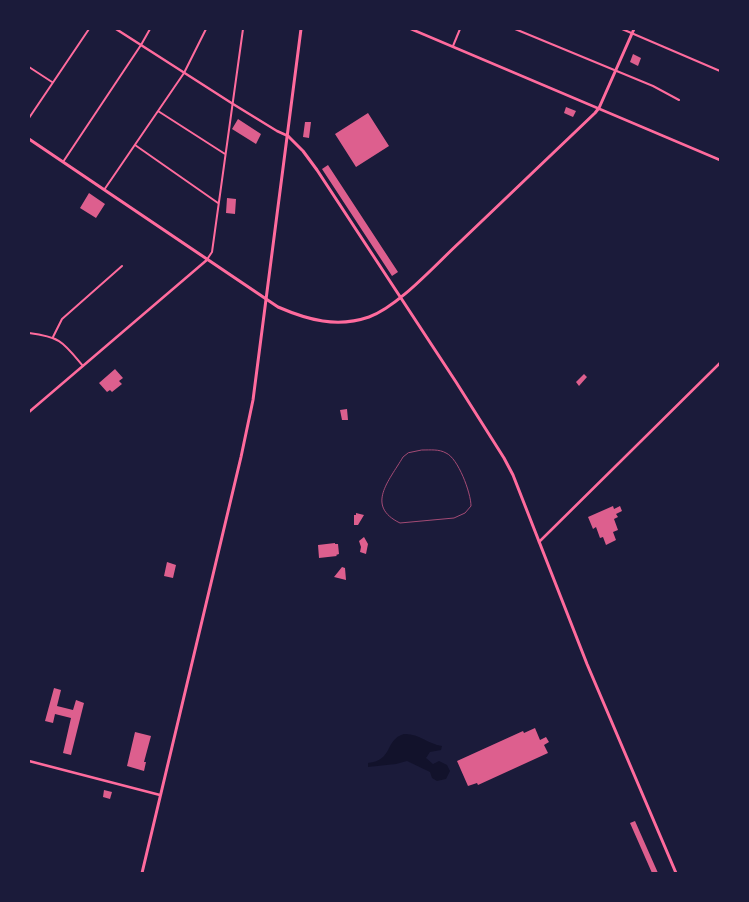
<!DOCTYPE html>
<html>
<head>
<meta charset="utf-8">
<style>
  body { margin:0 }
  #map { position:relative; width:749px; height:902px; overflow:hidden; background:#1b1b3a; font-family:"Alegreya Sans",sans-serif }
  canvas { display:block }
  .frame { position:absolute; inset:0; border:30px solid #1b1b3a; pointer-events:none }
</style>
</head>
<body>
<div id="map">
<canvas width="749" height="902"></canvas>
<div class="frame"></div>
</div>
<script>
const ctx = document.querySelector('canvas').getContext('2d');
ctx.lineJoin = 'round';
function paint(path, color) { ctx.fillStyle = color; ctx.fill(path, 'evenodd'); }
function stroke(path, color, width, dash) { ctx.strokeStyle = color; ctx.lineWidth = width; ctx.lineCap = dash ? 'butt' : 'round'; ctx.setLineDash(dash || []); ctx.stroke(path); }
paint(new Path2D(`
  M404,734C418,733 428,744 442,746L441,750L430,752L426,758L433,764L439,761L447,765L450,771L446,779L437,781L432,778L430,772L407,761L396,764L368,767V763C394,760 384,740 404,734Z`), '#12122b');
paint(new Path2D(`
  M633,54L641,58L638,66L630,62Z
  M566,107L576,111L573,117L564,113Z
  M368,113L389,146L356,167L335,134Z
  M238,119L261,134L256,144L232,129Z
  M305,122H311L309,138L303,137Z
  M328,165L398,272L392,276L322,169Z
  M89,193L105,204L96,218L80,208Z
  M227,198L236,199L235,214L226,213Z
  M115,369L123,378L119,381L122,384L112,392L110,390L107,392L99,383Z
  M584,374L587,377L579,386L576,382Z
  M347,409L348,420H342L340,410Z
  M613,506L614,509L620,506L622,511L616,514L618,517L614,519L618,530L613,532L616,540L606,545L603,537L600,538L596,527L593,529L588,517Z
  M356,513L364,515L358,525H354V515H356Z
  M364,537L368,544L366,554L360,552L361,547L359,541Z
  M335,543V544H338L339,554L336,555L337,556L319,558L318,545Z
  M167,562L176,565L173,578L164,576Z
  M342,567L345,568L346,580L334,577Z
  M54,688L61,690L57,706L73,710L76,700L84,703L71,755L63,753L71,718L55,714L53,723L45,721Z
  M535,728L540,740L546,737L549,742L544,745L548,753L478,785L477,783L468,786L457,761L523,731L524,733Z
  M135,732L151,736L144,762H146L144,771L127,766Z
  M104,790L112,792L110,799L103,797Z
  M635,821L658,873H652L630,823Z`), '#dd5f8e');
stroke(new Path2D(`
  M515,29L653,86L679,100
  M622,29L720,71
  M453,46L460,29
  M29,67L52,82
  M158,111L225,154
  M29,118L89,29
  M135,145L218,203
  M63,162L141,45L150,29
  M104,190L184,73L206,29
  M208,258L212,252L243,29
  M29,333C61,337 63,342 83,366
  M53,337L62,319L122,266`), '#ff6b9d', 2);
stroke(new Path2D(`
  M116,29L233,104L277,131L288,136
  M411,29L720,160
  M29,412L208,259
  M539,542L720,363
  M29,761L160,795`), '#ff6b9d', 2.5);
stroke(new Path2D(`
  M288,136L303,151L317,170L456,382L504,458L513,475L587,664L676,873
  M29,139L278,307C308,320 337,328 369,317C399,306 436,264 460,242C505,199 550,156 595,113L599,108L634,29`), '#ff6b9d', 3);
stroke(new Path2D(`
  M142,873L241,457L253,400L301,29`), '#ff6b9d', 3);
stroke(new Path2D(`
  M422,450C431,450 439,449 446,453C458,458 471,493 471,506L465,513L454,518L400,523C365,506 389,481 403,457L408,453Z`), '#a44b75', 1);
</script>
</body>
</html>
